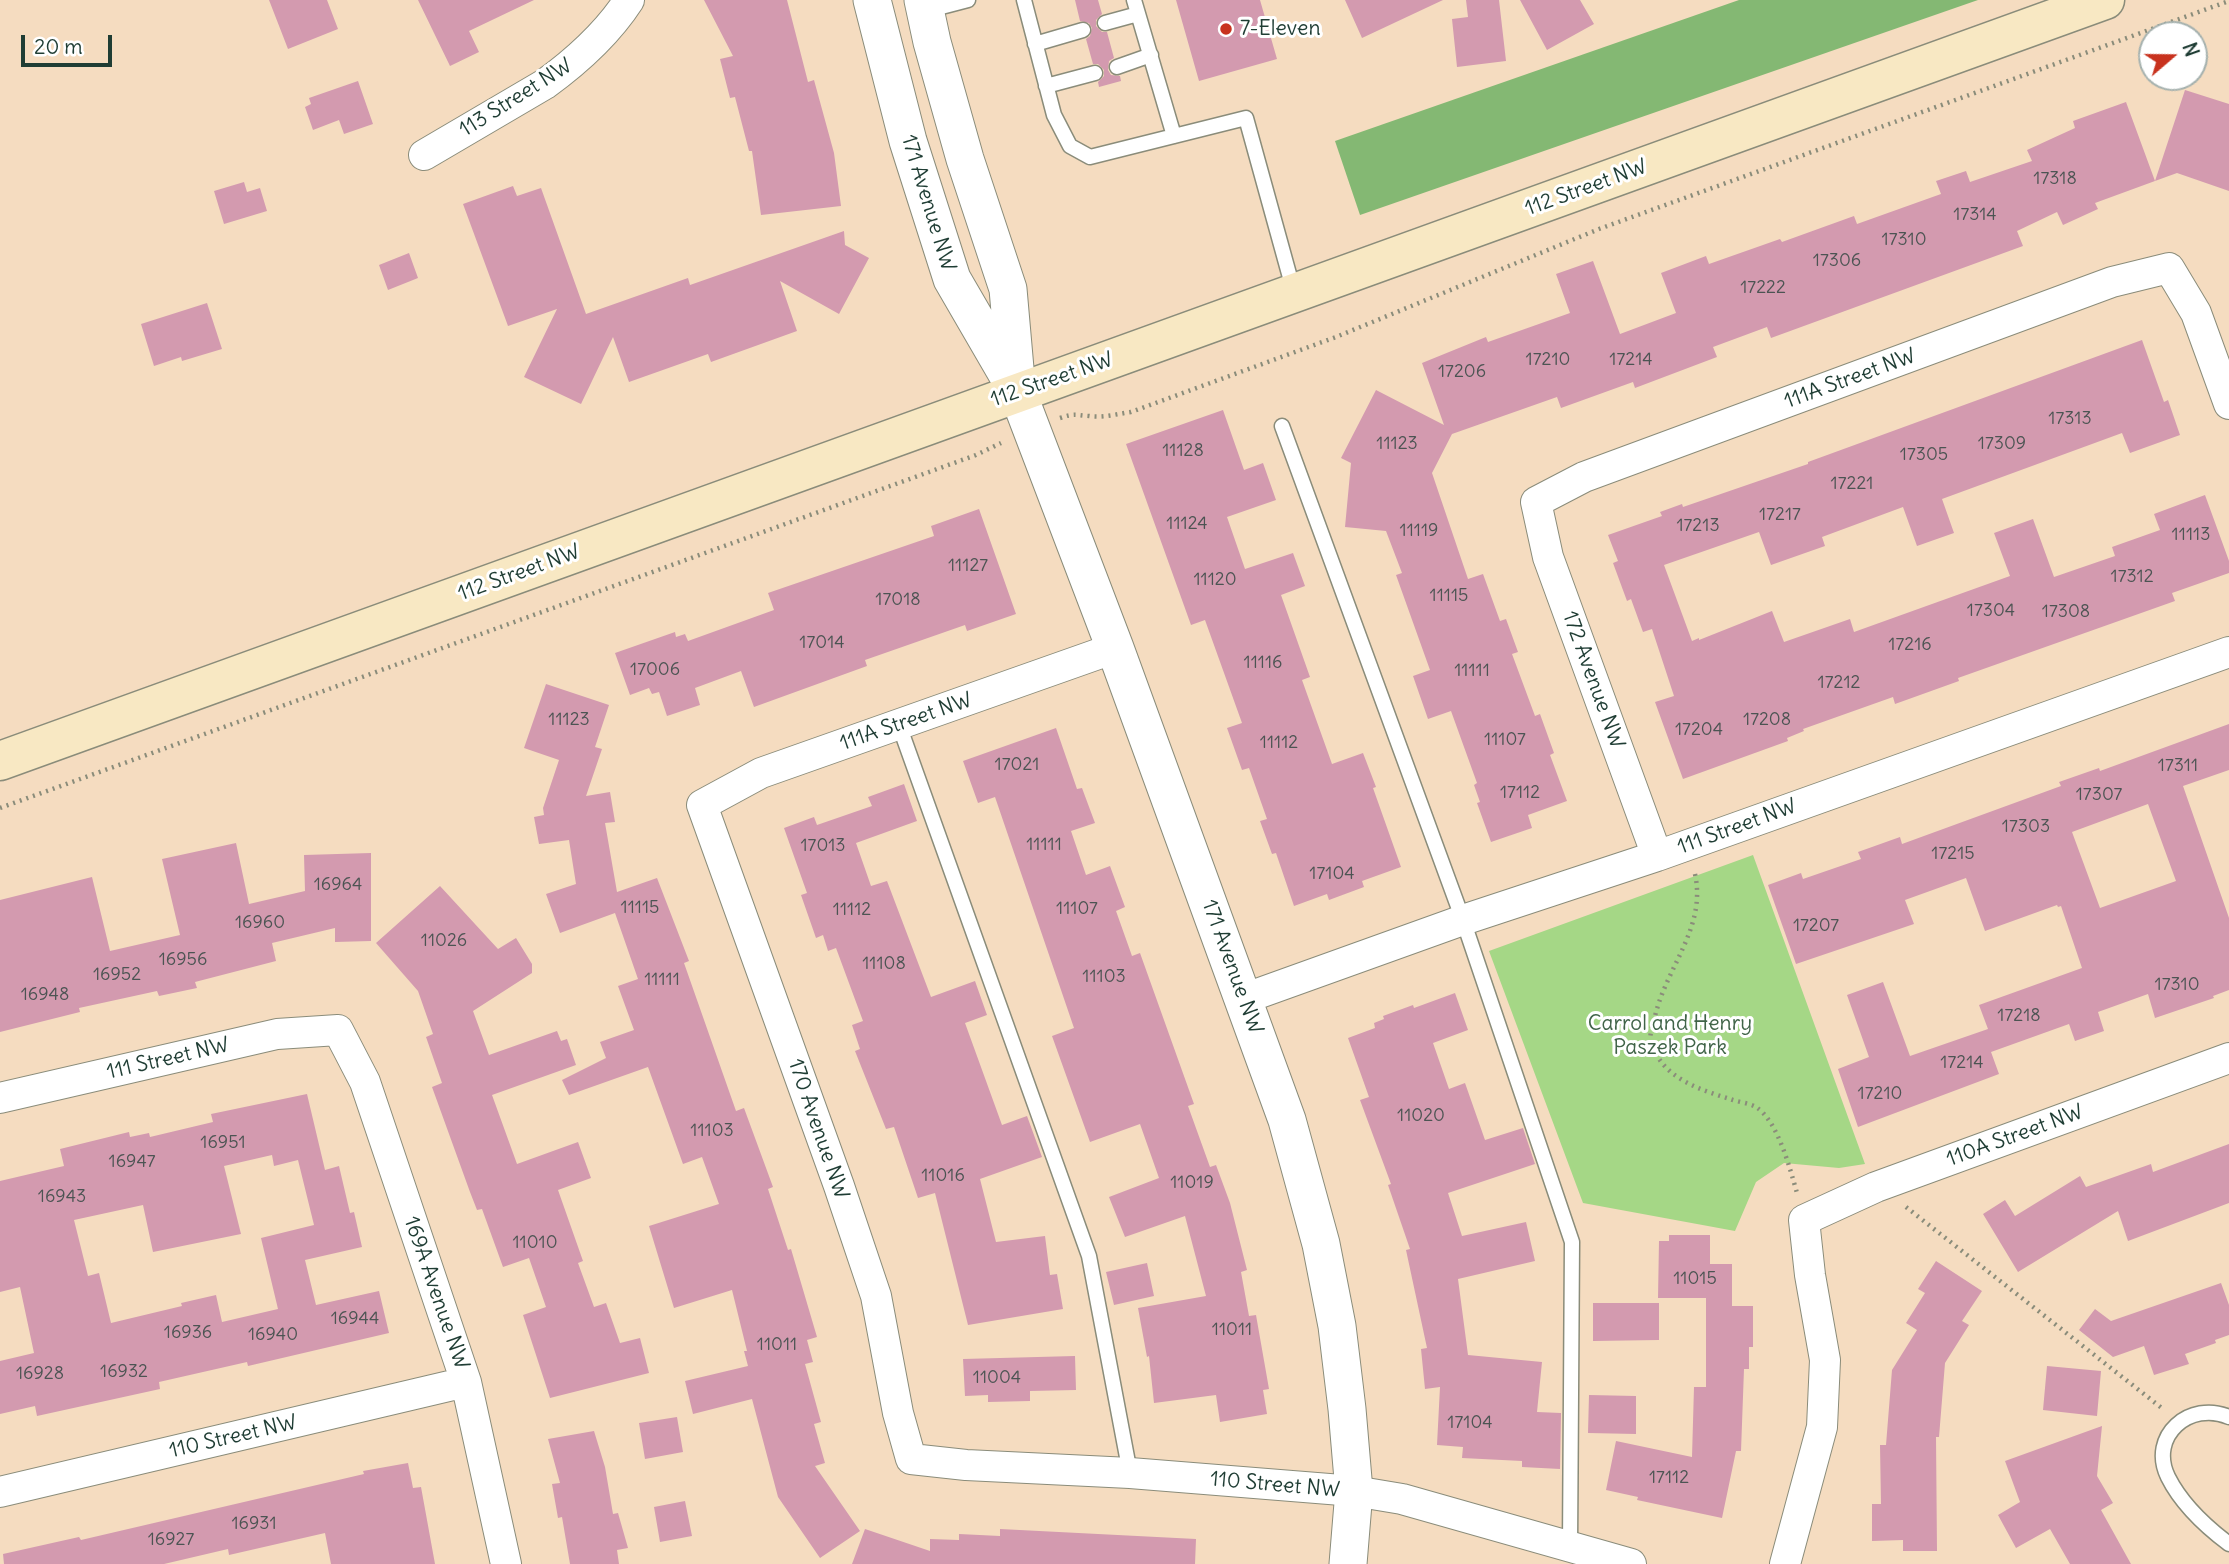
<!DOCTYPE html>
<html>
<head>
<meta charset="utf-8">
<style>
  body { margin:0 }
  #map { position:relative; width:2229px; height:1564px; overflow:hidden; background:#f5dcc0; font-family:Delius,sans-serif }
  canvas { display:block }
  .north { position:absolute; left:2138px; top:21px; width:70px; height:70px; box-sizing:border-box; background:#fff; border:2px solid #a5b1ae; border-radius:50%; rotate:70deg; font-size:19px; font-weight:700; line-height:28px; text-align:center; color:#1f3d34 }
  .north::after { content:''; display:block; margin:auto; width:24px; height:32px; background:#c8321e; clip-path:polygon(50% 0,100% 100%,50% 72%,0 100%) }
  .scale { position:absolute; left:21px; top:35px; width:91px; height:32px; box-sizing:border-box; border:4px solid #1f3d34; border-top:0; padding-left:9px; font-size:21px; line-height:24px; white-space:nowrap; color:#1f3d34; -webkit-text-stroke:5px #fff; paint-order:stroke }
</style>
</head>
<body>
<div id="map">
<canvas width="2229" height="1564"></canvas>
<div class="north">N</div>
<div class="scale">20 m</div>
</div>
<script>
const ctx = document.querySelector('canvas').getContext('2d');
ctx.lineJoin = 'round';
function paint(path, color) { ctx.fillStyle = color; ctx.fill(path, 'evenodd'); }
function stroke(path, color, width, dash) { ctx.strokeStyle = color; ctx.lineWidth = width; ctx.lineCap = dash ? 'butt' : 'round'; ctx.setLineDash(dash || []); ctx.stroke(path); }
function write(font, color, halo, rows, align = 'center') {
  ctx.font = font + ' Delius,sans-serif'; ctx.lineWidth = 6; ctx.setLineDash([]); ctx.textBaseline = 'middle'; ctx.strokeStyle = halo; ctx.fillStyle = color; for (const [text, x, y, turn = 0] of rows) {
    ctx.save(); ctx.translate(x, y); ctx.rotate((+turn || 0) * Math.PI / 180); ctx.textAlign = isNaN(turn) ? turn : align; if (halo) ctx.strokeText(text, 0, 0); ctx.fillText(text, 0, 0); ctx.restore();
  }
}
paint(new Path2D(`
  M1753,855L1865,1164L1839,1168L1784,1163L1756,1182L1735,1231L1583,1203L1489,951Z`), '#a5d786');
paint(new Path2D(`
  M1739,0H1978L1360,215L1335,141Z`), '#84b873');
paint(new Path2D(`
  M269,0H327L338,29L288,49Z
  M418,0H534L469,31L479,52L450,66Z
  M704,0H787L808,82L814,80L834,153L841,206L761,215L752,151H749L735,97L730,98L720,59L733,56Z
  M1075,0H1098L1102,14L1096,20V26L1102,32H1107L1114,58L1109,61L1108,70L1111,75L1120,76L1121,81L1099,87L1098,82L1104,76V70L1098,64H1093L1086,39L1090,36L1092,28L1089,23L1080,21Z
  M1176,0H1260L1277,59L1199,81Z
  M1345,0H1443L1362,38Z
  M1466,0H1499L1506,61L1457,67L1452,19L1468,17Z
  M1520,0H1580L1594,24L1547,50Z
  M358,81L373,124L344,134L339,120L313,130L305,107L311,104L309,98Z
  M2185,90L2229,104V191L2177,173L2155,181Z
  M2126,102L2155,181L2095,203L2098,209L2063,225L2057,212L2017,231L2023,246L1771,338L1767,327L1713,347L1717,357L1635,388L1633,382L1561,408L1557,397L1452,434L1432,473L1468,579L1483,574L1500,621L1506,619L1518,652L1512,654L1535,716L1540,714L1554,753L1550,755L1567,801L1528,815L1532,828L1491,842L1477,803L1480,802L1474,785L1477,783L1451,711L1428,719L1413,676L1430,670L1396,575L1402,573L1386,531L1345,527L1351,463L1341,458L1376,390L1444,425L1422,363L1486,337L1488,342L1570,313L1556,274L1593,261L1620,334L1676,313L1661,273L1706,256L1709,264L1780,239L1782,242L1854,216L1857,224L1941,194L1936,181L1966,171L1970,182L2032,161L2027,150L2075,128L2073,121Z
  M244,182L247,192L260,188L267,211L224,224L214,191Z
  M513,186L517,196L541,188L586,314L688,278L690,285L844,231L845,245L869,258L839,314L780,281L797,331L711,362L708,354L629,382L613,337L581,404L524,377L557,309L508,326L463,204Z
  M409,253L418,278L388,290L379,265Z
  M207,303L222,349L182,361L181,357L154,366L141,324Z
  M2142,340L2164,402L2168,400L2180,435L2130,453L2122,433L1942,499L1954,533L1917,546L1903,507L1822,537L1825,546L1771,565L1759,532L1664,565L1692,641L1699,638V640L1772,611L1784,642L1850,619L1854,632L2010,576L1994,533L2033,519L2054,577L2115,556L2112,547L2160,530L2154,514L2205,495L2229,561V573L2172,593L2175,601L1958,678L1959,681L1895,704L1893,697L1803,729L1804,731L1787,738L1788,741L1683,779L1655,702L1674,696L1652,629L1643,632L1631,599L1627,601L1613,563L1618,561L1608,535L1662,516L1660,512L1682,504L1683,507L1808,464V462Z
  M1223,410L1244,470L1263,463L1276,500L1227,517L1245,569L1293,553L1305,586L1281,595L1310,677L1302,680L1332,764L1363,753L1376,787L1373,788L1401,867L1362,881L1364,887L1329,900L1327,894L1294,906L1276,853L1272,854L1260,821L1267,819L1249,768L1242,770L1227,728L1242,723L1205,620L1191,625L1126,444Z
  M979,509L1016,614L967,631L965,625L865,660L867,666L754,707L741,671L695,688L700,705L667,716L659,692L652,694L649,688L630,695L615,653L675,632L676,637L685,634L688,641L774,610L768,593L934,536L931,526Z
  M546,684L609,705L595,747L602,749L586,796L610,792L615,822L605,823L617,892L657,878L689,961L684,963L736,1111L744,1108L773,1187L768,1189L788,1250L791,1249L817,1337L807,1340L813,1362L805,1364L821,1422L814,1424L825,1463L815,1466L860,1531L820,1558L778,1497L752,1399L693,1414L685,1381L748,1366L744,1351H747L732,1290L674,1308L649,1226L719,1204L702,1157L683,1164L648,1067L569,1095L562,1080L606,1058L600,1042L634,1030L618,986L638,979L615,913L560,933L546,894L576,884L569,840L539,844L534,817L544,815L543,808L559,760L524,748Z
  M2229,724V770L2183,786L2229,918V990L2213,996L2214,998L2155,1018L2148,994L2098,1012L2104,1031L2075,1041L2069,1024L1991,1052L1999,1074L1858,1127L1838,1069L1869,1057L1847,995L1883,982L1910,1056L1988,1029L1979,1005L2082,968L2061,906L2058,907L2057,905L1985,931L1966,878L1905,900L1914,924L1796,964L1768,885L1801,873L1803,879L1861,859L1858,852L1900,837L1902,844L2061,786L2059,782L2099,768L2100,771ZM2148,804L2176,881L2100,908L2072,832Z
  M1056,728L1077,789L1082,788L1095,823L1071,831L1086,875L1110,866L1125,907L1116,911L1132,956L1140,953L1194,1104L1188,1106L1210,1167L1216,1165L1230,1203L1247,1270L1241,1272L1249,1316L1256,1315L1269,1389L1263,1390L1267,1414L1220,1422L1216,1395L1154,1403L1149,1356L1147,1357L1138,1308L1206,1296L1185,1216L1125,1237L1109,1197L1159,1178L1140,1124L1090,1142L1052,1036L1074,1028L995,797L978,803L963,761Z
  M904,784L917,821L856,843L871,886L887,881L931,997L975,981L987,1015L965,1023L1002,1125L1027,1116L1042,1157L980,1179L996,1242L1045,1236L1050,1275L1057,1274L1063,1309L968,1325L935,1193L918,1198L894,1127L886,1129L855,1051L860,1049L852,1025L863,1021L836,948L828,951L823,935L816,938L801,895L807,893L784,828L814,817L817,825L872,806L868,797Z
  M236,843L249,904L305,891L304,855L371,853V941L335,942V928L272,943L276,961L195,982L197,988L159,996L157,991L79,1008L80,1012L0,1032V900L92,877L110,951L180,935L162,859Z
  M440,886L498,949L516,938L532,964V973L473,1011L489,1055L557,1031L561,1041L567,1039L576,1065L492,1095L517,1164L578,1142L591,1178L558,1190L583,1261L578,1263L594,1307L606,1303L620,1343L640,1338L649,1373L550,1398L523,1315L546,1307L529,1258L503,1267L482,1209L477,1210L470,1192L432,1087L442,1083L426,1037L433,1034L418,991L376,943Z
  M1455,993L1468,1030L1433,1043L1449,1089L1465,1083L1485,1140L1523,1128L1535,1164L1448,1193L1462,1236L1526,1222L1535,1261L1458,1279L1468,1355L1542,1362L1537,1412L1561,1413L1560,1469L1522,1467V1461L1462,1458L1463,1447L1437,1445L1440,1387L1425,1389L1421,1349L1427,1348L1406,1250L1410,1249L1388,1185L1391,1184L1360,1100L1369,1097L1348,1038L1375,1028L1374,1023L1384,1019L1383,1016L1413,1005L1414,1008Z
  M307,1094L325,1170L339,1166L350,1213L354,1212L362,1247L305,1260L316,1305L379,1291L389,1333L248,1366L247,1362L159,1382L160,1389L37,1416L35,1406L0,1414V1361L34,1353L20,1287L0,1292V1181L64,1166L60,1149L129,1132L130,1137L149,1133L150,1137L213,1122L211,1114ZM272,1155L274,1166L298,1160L314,1225L261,1238L278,1309L222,1322L216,1295L181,1303L182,1306L111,1323L99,1273L88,1276L74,1220L143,1205L153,1252L241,1234L224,1166Z
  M2229,1144V1203L2128,1241L2118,1211L2018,1272L1983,1214L2005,1200L2015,1216L2080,1176L2086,1187L2151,1164L2153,1172Z
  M1669,1235H1710V1264H1732V1306H1753V1347H1749V1369H1744L1741,1451H1736L1722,1518L1637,1500L1638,1497L1606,1490L1616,1441L1692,1457L1694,1387H1706V1298H1658L1659,1241H1669Z
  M1936,1261L1982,1291L1962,1321L1969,1325L1945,1363L1939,1437H1936L1937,1551H1903V1540L1872,1541V1504H1881L1880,1445H1886L1892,1370L1917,1330L1906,1323L1925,1293L1918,1289Z
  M1147,1263L1154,1296L1114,1305L1106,1272Z
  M2221,1283L2229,1305V1335L2215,1340L2216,1343L2185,1354L2189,1364L2154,1375L2144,1346L2113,1357L2079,1330L2095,1309L2111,1321Z
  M1593,1303H1659V1340L1593,1341Z
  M1075,1356L1076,1390L1030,1391V1401L988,1402V1395L965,1396L963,1359Z
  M2047,1366L2101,1371L2097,1416L2043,1410Z
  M1589,1395L1636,1396V1434L1588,1433Z
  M677,1417L683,1452L645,1459L639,1423Z
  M2102,1426L2097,1476L2113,1503L2101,1510L2131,1564H2070L2050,1529L2016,1548L1998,1515L2020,1502L2005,1461Z
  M594,1431L605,1467L613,1514L618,1513L628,1548L617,1550L619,1564H570L562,1517L558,1518L552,1484L560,1483L548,1439Z
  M408,1463L413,1488L421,1487L435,1564H331L325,1533L229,1555L228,1549L164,1564H4L3,1554L79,1537L81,1540L364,1474L363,1471Z
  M685,1501L692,1536L660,1542L654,1507Z
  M865,1529L930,1551V1539L959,1540V1534L1000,1536V1529L1196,1539L1195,1564H852Z`), '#d39aaf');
const service = new Path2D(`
  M1024,0L1054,115L1070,146L1090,157L1246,118L1294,292
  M1134,0L1174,136
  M926,11L968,0
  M1105,23L1138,14
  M1035,44L1083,30
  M1117,67L1151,55
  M1046,86L1095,73
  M1282,426L1463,920L1572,1242L1570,1546
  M899,725L1089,1256L1130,1473
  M2229,1417C2190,1400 2148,1436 2168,1477C2182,1505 2205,1526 2229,1544`);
const minor = new Path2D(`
  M424,155L545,84C578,60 607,34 629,0
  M1115,648L761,773L702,805L839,1186L876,1296L898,1413L911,1459L966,1465L1130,1473L1354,1491L1402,1499L1631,1564
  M1657,856L1548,557L1536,502L1584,477L2112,282L2169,268L2196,313L2229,404
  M1243,999L1463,920L1657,856L2229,652
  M0,1098L277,1034L338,1030L365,1082L466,1382L506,1564
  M0,1492L466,1382
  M1785,1564L1822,1427L1825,1360L1810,1275L1804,1220L1876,1187L2229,1058`);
const tertiary = new Path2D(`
  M872,0L908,141L952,279L1017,391L1115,648L1287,1120L1321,1244L1337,1326L1347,1409L1354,1491L1348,1564
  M923,0L932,42L965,159L1008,289L1016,380`);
const secondary = new Path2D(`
  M0,761L2105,0`);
stroke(service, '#8a8c7a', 17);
stroke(minor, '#8a8c7a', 32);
stroke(tertiary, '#8a8c7a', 39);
stroke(secondary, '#8a8c7a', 41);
stroke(new Path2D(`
  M1060,418C1075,413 1075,415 1089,416C1103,418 1117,414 1131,412L1336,337L1599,229L2229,1
  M0,808L976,455L1001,443
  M1695,874C1707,929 1664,969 1654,1021C1652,1028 1649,1036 1651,1042C1662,1078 1698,1089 1730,1099C1738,1102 1749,1103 1756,1107C1778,1121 1790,1169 1797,1193
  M1906,1207L2163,1409`), '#8a8c7a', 4.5, [2, 5]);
stroke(service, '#fff', 14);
stroke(minor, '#fff', 30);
stroke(tertiary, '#fff', 37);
stroke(secondary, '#f8e8c3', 38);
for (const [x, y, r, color] of [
  [1226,29,7,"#c8321e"]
]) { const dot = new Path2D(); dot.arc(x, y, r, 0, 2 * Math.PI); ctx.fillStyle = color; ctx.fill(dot); stroke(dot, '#fff', 2.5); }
write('18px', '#4c5453', null, [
  ["17318",2055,179],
  ["17314",1975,215],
  ["17310",1904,240],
  ["17306",1837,261],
  ["17222",1763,288],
  ["17210",1548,360],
  ["17214",1631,360],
  ["17206",1462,372],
  ["17313",2070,419],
  ["11123",1397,444],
  ["17309",2002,444],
  ["11128",1183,451],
  ["17305",1924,455],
  ["17221",1852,484],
  ["17217",1780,515],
  ["11124",1187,524],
  ["17213",1698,526],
  ["11119",1419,531],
  ["11113",2191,535],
  ["11127",968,566],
  ["17312",2132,577],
  ["11120",1215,580],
  ["11115",1449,596],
  ["17018",898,600],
  ["17304",1991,611],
  ["17308",2066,612],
  ["17014",822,643],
  ["17216",1910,645],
  ["11116",1263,663],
  ["17006",655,670],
  ["11111",1472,671],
  ["17212",1839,683],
  ["11123",569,720],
  ["17208",1767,720],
  ["17204",1699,730],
  ["11107",1505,740],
  ["11112",1279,743],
  ["17021",1017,765],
  ["17311",2178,766],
  ["17112",1520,793],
  ["17307",2099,795],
  ["17303",2026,827],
  ["11111",1044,845],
  ["17013",823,846],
  ["17215",1953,854],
  ["17104",1332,874],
  ["16964",338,885],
  ["11115",640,908],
  ["11107",1077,909],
  ["11112",852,910],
  ["16960",260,923],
  ["17207",1816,926],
  ["11026",444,941],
  ["16956",183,960],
  ["11108",884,964],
  ["16952",117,975],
  ["11103",1104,977],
  ["11111",662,980],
  ["17310",2177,985],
  ["16948",45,995],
  ["17218",2019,1016],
  ["17214",1962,1063],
  ["17210",1880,1094],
  ["11020",1421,1116],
  ["11103",712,1131],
  ["16951",223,1143],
  ["16947",132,1162],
  ["11016",943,1176],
  ["11019",1192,1183],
  ["16943",62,1197],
  ["11010",535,1243],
  ["11015",1695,1279],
  ["16944",355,1319],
  ["11011",1232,1330],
  ["16936",188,1333],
  ["16940",273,1335],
  ["11011",777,1345],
  ["16932",124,1372],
  ["16928",40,1374],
  ["11004",997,1378],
  ["17104",1470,1423],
  ["17112",1669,1478],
  ["16931",254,1524],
  ["16927",171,1540]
]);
write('21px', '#1f3d34', '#fff', [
  ["7-Eleven",1240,29]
], 'left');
write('21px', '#1f3d34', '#fff', [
  ["113 Street NW",516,98,-32],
  ["112 Street NW",1586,188,-20],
  ["171 Avenue NW",928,203,73],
  ["111A Street NW",1850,379,-20],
  ["112 Street NW",1052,380,-19],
  ["112 Street NW",519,573,-20],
  ["172 Avenue NW",1593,680,70],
  ["111A Street NW",906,722,-19],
  ["111 Street NW",1737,827,-20],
  ["171 Avenue NW",1232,967,70],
  ["111 Street NW",168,1059,-13],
  ["170 Avenue NW",818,1129,71],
  ["110A Street NW",2015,1136,-20],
  ["169A Avenue NW",436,1293,71],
  ["110 Street NW",233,1437,-13],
  ["110 Street NW",1275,1485,5]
]);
write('21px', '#406448', '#fff', [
  ["Carrol and Henry",1670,1024],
  ["Paszek Park",1670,1048]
]);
</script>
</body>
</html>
